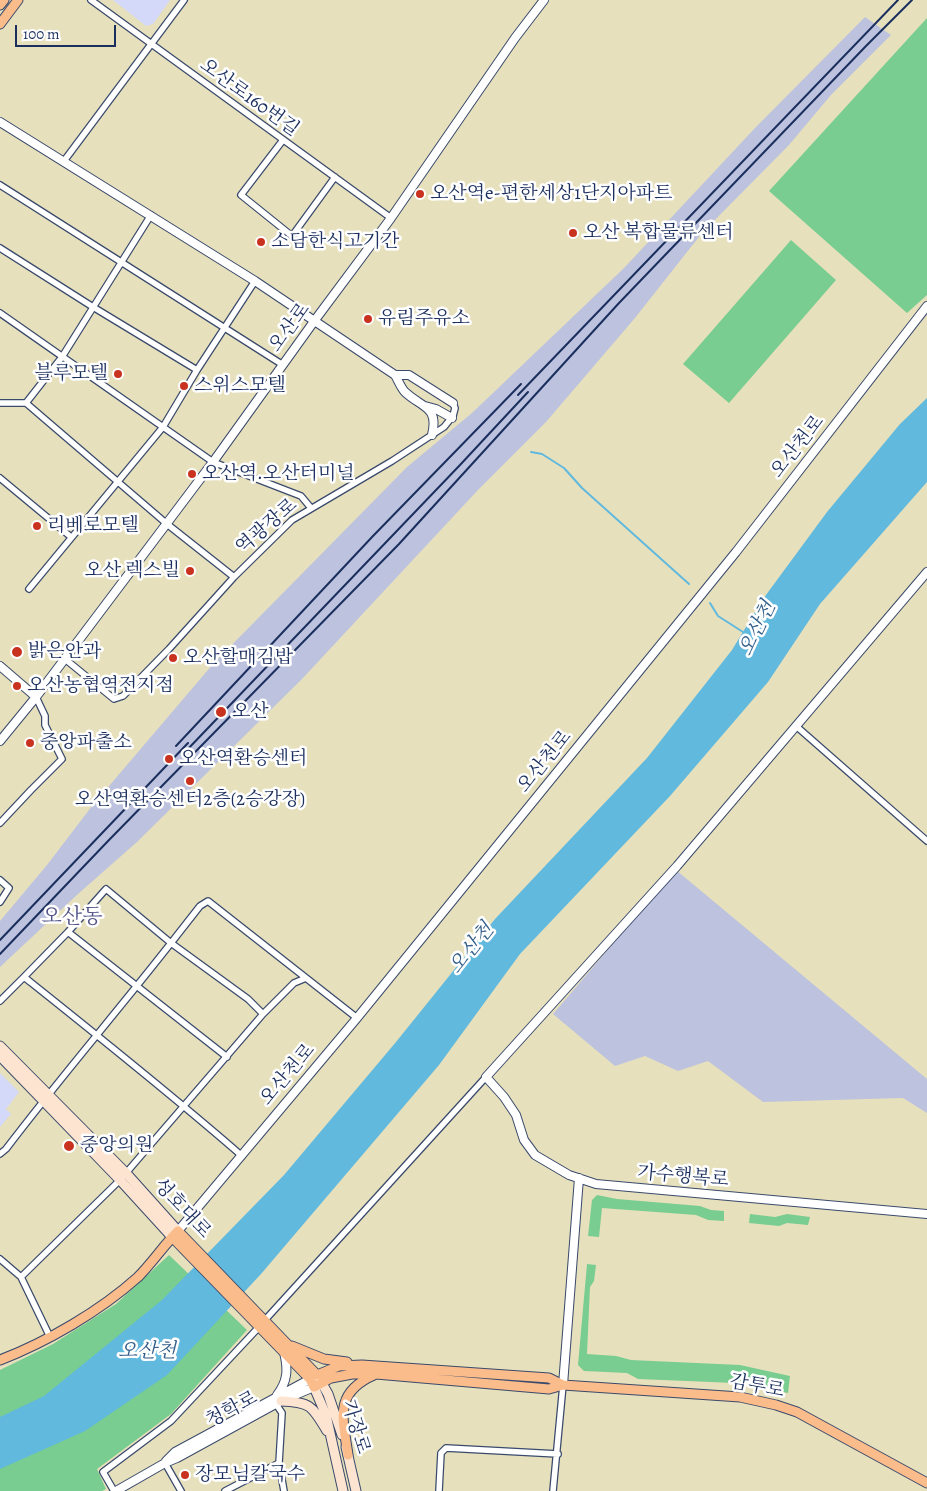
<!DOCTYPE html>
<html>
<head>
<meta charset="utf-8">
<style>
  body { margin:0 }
  #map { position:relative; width:927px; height:1491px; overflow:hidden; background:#e7e0bc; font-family:Alegreya,serif }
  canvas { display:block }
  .scale { position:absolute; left:15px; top:25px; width:101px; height:22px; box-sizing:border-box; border:2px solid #1b2f5e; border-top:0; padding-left:6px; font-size:15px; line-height:18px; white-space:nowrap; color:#1b2f5e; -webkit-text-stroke:4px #fff; paint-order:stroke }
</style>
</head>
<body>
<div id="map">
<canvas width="927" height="1491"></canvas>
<div class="scale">100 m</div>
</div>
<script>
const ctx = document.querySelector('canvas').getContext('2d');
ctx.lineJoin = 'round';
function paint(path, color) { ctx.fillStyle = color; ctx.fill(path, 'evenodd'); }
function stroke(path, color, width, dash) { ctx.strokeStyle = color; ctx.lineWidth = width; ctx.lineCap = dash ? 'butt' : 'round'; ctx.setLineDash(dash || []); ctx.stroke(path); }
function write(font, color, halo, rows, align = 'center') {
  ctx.font = font + ' Alegreya,"Noto Serif KR",serif'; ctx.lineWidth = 5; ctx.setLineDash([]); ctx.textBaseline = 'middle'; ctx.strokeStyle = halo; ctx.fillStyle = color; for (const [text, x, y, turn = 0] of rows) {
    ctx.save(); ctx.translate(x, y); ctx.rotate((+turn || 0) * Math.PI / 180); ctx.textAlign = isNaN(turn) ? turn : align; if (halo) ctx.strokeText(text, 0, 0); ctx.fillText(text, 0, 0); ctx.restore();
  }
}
paint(new Path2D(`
  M113,0H170L153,24L146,26Z
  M0,1073L19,1092L6,1109L11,1114L0,1127Z`), '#d4d8f9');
paint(new Path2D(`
  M865,17L891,35L831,95L789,145L702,233L635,318L546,422L478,490L302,679L137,842L78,894L0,967V921L47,865L92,806L213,664L407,467L472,413L624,268L755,128Z
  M676,870L927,1079V1113L903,1098L763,1102L708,1061L678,1071L645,1056L615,1066L553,1014Z`), '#bdc3de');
paint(new Path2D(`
  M927,18V295L907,313L769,191Z
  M791,240L836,280L729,403L683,364Z
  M597,1195L617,1199L700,1206L711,1210L724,1211V1221L708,1220L696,1215L602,1208L599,1237L588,1236L592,1200Z
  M750,1214L775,1217L787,1214L810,1217L808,1225L787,1223L779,1226L749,1223Z
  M169,1255L247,1330L171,1414L97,1469L106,1489L102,1491H0V1370L53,1344L116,1304Z
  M587,1264L596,1265L594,1281L590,1287L587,1354L616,1356L631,1360L740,1365L790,1376L788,1393L735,1383L638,1379L627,1373L584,1371L578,1365Z`), '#79cd91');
paint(new Path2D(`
  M927,398V482L820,604L768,682L670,796L520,954L439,1065L261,1274L167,1375L85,1431L0,1469V1417L44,1396L162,1300L284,1175L396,1042L495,919L647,758L732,650L763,599L827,512L900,424Z`), '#61b9de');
stroke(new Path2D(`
  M531,452L542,454L564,468L582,488L689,584
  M710,603L718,616L743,632`), '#61b9de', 2);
const minor = new Path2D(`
  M91,0L391,218
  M283,140L241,195L292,236L335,177
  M64,161L184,0
  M0,185L283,365
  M0,248L93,307L197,370L163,427L29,589
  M0,313L213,462L301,496L311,508
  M197,370L255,281
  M0,403H26L167,524L234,577
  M26,403L62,357L151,215
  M0,478L71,537
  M65,659L114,699L123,696L169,649L234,577L292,520L392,461L444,427L453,416L455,408L453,403
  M796,726L927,841
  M0,823L31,790L62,759L45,725V716L36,697
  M0,880L9,888L0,902
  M68,932L227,1057
  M0,1001L24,977
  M263,1014L248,999L171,943L200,906L208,901L357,1018
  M0,1154L6,1149C59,1079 117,1012 171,943L106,889L68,932L24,977C98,1036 171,1094 242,1156
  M0,1259L21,1277L50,1337
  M21,1277L120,1180L263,1014L294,983L306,978
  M265,1320L486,1077
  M276,1404L282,1413L279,1463L284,1491
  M165,1463L181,1491
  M114,1491L103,1472L171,1421L259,1327
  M225,1491L279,1463
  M439,1491L441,1453L446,1448L558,1454
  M553,1491L563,1385`);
const tertiary = new Path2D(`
  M0,122L255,281L395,375C398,380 401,388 405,392C422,408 439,406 432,435
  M395,375H409L453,403
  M425,406L436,409L452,418
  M927,572L677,866L486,1077L504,1097L516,1115L524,1140L535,1155L569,1175L596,1184L927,1214
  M0,666L36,697
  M0,741L36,697L213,462L315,320L391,218L515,38L544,0
  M178,1231L357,1018L736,552L927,306
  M563,1385L579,1178
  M277,1395C288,1381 288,1369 284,1352
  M166,1461L175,1452L314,1377
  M116,1491L165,1463L177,1458L281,1401L314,1387`);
const secondary = new Path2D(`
  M0,1046L126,1173L178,1231
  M0,1056L120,1180L172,1237
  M319,1378L328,1394L342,1435
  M314,1387L326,1415L343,1491
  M281,1401C311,1402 312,1406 327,1431
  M346,1447L356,1491`);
const primary = new Path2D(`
  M0,5L4,0
  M0,24L18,0
  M172,1237L310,1379L314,1387L331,1378L352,1374H376L549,1389L563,1385L740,1397L776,1405L797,1412L927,1483
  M292,1346L324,1359L347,1362
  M0,1360C47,1342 100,1311 138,1277C152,1263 164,1245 178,1231L317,1375L339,1366L362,1365L549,1378L563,1385
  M348,1455C343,1419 333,1393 374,1375`);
stroke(minor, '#3a4a6c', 8);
stroke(tertiary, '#3a4a6c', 10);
stroke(secondary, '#3a4a6c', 11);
stroke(primary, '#3a4a6c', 11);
stroke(minor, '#fff', 5.5);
stroke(tertiary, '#fff', 8);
stroke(secondary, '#fde4d1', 9);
stroke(primary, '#fabc8b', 9);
stroke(new Path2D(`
  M518,395L898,0
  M176,746L373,536L521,384
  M186,751L460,465L528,392
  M0,940L188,743
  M0,954L109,840L399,544L619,303L866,46L912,0`), '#1b2f5e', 2);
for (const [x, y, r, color] of [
  [420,194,5,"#c8321e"],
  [573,233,5,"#c8321e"],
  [261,242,5,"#c8321e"],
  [368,319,5,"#c8321e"],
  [118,374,5,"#c8321e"],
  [184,386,5,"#c8321e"],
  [192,474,5,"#c8321e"],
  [37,526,5,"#c8321e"],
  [190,571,5,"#c8321e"],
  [17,652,6,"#c8321e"],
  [173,658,5,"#c8321e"],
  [17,686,5,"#c8321e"],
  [221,712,6,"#c8321e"],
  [30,743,5,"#c8321e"],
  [169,759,5,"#c8321e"],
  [190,781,5,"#c8321e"],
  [69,1146,6,"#c8321e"],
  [185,1475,5,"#c8321e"]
]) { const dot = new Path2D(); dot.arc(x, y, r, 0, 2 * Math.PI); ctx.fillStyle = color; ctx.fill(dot); stroke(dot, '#fff', 2); }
write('19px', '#1b2f5e', '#fff', [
  ["오산로160번길",249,98,36],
  ["오산로",290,328,-54],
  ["오산천로",798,447,-52],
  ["역광장로",267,527,-41],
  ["오산천로",545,762,-51],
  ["오산천로",288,1075,-50],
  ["가수행복로",683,1177,5],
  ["성호대로",182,1209,47],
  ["감투로",757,1387,11],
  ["청학로",232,1410,-28],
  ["가장로",355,1427,73]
]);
write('19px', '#1b2f5e', '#fff', [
  ["오산역e-편한세상1단지아파트",430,194],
  ["오산 복합물류센터",583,233],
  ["소담한식고기간",271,242],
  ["유림주유소",378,319],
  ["블루모텔",108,374,"right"],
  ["스위스모텔",194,386],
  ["오산역.오산터미널",202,474],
  ["리베로모텔",47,526],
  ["오산 렉스빌",180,571,"right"],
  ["밝은안과",28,652],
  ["오산할매김밥",183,658],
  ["오산농협역전지점",27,686],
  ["오산",232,712],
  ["중앙파출소",40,743],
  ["오산역환승센터",179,759],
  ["오산역환승센터2층(2승강장)",190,800,"center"],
  ["중앙의원",80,1146],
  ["장모님칼국수",195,1475]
], 'left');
write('italic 20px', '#345f8b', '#fff', [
  ["오산천",758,629,-64],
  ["오산천",472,949,-51],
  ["오산천",147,1352]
]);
write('21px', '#535488', '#fff', [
  ["오산동",72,918]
]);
</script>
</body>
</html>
